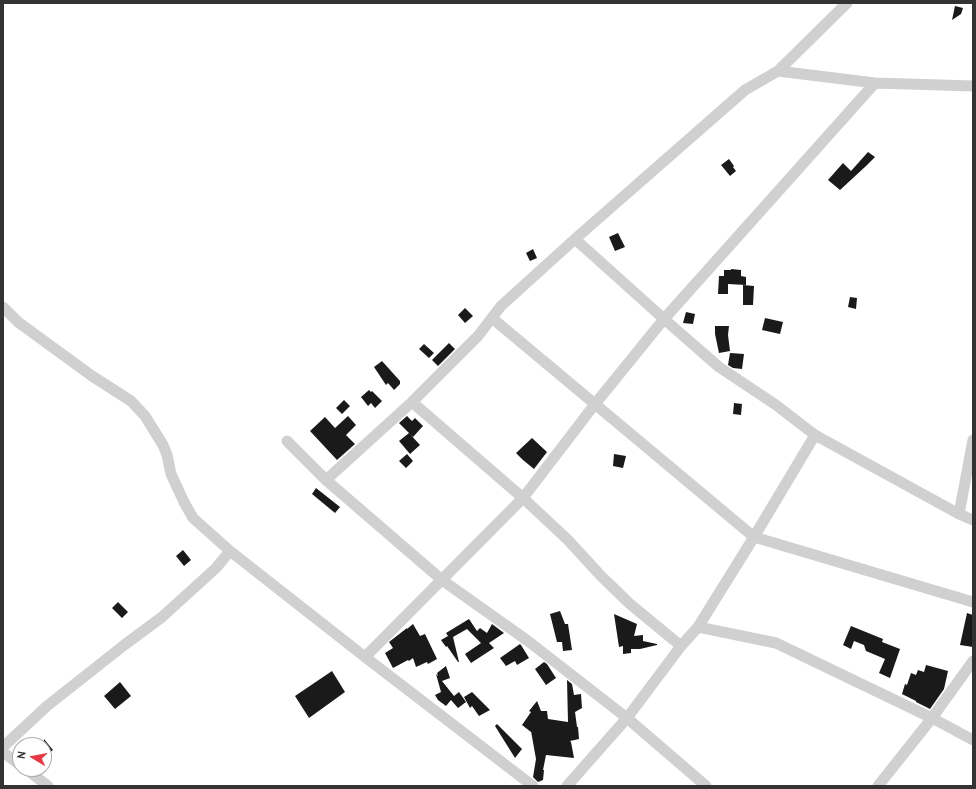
<!DOCTYPE html>
<html>
<head>
<meta charset="utf-8">
<style>
  body { margin:0 }
  #map { position:relative; width:976px; height:789px; overflow:hidden; background:#fff; font-family:"PT Sans",sans-serif }
  canvas { display:block }
  .frame { position:absolute; inset:0; border:4px solid #333; pointer-events:none }
  .north { position:absolute; left:12px; top:737px; width:40px; height:40px; box-sizing:border-box; background:#fff; border:1px solid #adadad; border-radius:50%; rotate:280deg; font-size:11px; font-weight:700; line-height:16px; text-align:center; color:#333 }
  .north::after { content:''; display:block; margin:auto; width:14px; height:18px; background:#e63946; clip-path:polygon(50% 0,100% 100%,50% 72%,0 100%) }
</style>
</head>
<body>
<div id="map">
<canvas width="976" height="789"></canvas>
<div class="frame"></div>
<div class="north">N</div>
</div>
<script>
const ctx = document.querySelector('canvas').getContext('2d');
ctx.lineJoin = 'round';
function paint(path, color) { ctx.fillStyle = color; ctx.fill(path, 'evenodd'); }
function stroke(path, color, width, dash) { ctx.strokeStyle = color; ctx.lineWidth = width; ctx.lineCap = dash ? 'butt' : 'round'; ctx.setLineDash(dash || []); ctx.stroke(path); }
paint(new Path2D(`
  M955,6L963,8L961,14L952,20Z
  M868,152L875,157L866,166L840,190L828,180L843,163L851,171Z
  M729,159L734,166L733,167L736,171L730,176L721,165Z
  M618,233L625,247L615,251L609,237Z
  M533,249L537,258L530,261L526,253Z
  M731,269L741,270V276L746,277V285L728,284V294H718L719,276H724V270H731Z
  M743,285L754,286L753,305H743Z
  M850,297L857,298L856,309L848,307Z
  M465,308L473,316L465,323L458,315Z
  M686,312L695,314L693,324L683,323Z
  M765,318L783,322L780,334L762,330Z
  M715,326H729L728,335L730,351L719,353L715,334Z
  M449,343L455,349L438,366L432,360Z
  M424,344L434,353L429,358L419,349Z
  M730,353L744,354L742,369L733,368L728,365Z
  M382,361L400,381V384L394,390L388,383L386,385L374,367Z
  M369,390L371,392L372,391L382,401L375,408L371,403L368,406L361,397Z
  M344,400L350,406L342,414L336,408Z
  M734,403L742,404L741,415L733,414Z
  M348,416L356,425L346,435L355,444L337,460L310,431L325,417L335,428Z
  M407,416L412,421L415,418L423,426L413,437L399,423Z
  M409,433L420,445L410,454L399,441Z
  M532,438L547,452L534,469L523,460L516,453Z
  M407,454L413,461L406,468L399,461Z
  M614,454L626,456L623,468L613,466Z
  M316,488L340,507L335,513L312,494Z
  M183,550L191,560L184,566L176,556Z
  M118,602L128,612L122,618L112,608Z
  M560,611L565,624H568L572,650L563,651L562,642H557L550,614Z
  M967,613L973,615V647L960,645Z
  M614,614L637,624L634,636L643,635V641L657,644V645L640,649H631V653L623,654V646L619,647Z
  M469,619L477,631L480,628L487,633L492,624L504,633L489,643L494,648L471,663L465,654L481,643L467,629L453,637L459,662H458L447,646L446,647L441,640L448,636L446,633Z
  M413,624L420,636L425,634L437,659L428,664L427,662L416,667L413,658L409,661L408,660L393,668L385,653L393,648L389,642L407,628V629Z
  M851,626L883,639L882,642L900,649L890,678L879,673L885,659L866,651L864,645L854,641L851,649L843,645Z
  M520,644L521,645L529,658L517,665L515,661L506,666L500,658Z
  M544,662L547,664L556,678L546,685L535,669Z
  M926,665L948,671L944,689L930,709L916,702V701L902,694L905,684L907,685L911,673L916,675L918,670L924,672Z
  M446,666L450,678L442,681L454,696L459,692L466,702L458,708L451,700L446,706L438,700L435,695L441,692L436,674L438,676L437,673Z
  M332,671L345,692L309,718L295,696Z
  M567,680L572,684L574,695L581,694L582,708L575,712L577,727H578L579,739L570,741L571,742L574,758L546,755L543,770H544L543,780L538,782L533,777L536,759L531,731V732L522,725L531,712L529,711L537,701L541,711H547L548,719L568,722Z
  M120,682L131,696L115,709L104,696Z
  M472,692L490,710L479,716L472,706L470,708L464,697Z
  M497,724L522,749L515,758L495,726Z
  M44,739L53,750L44,757Z`), '#1a1a1a');
stroke(new Path2D(`
  M778,71L847,3
  M575,239L664,319L719,367L776,405L815,435
  M3,307L18,322L92,376L131,401L145,416L163,445L167,455L171,474L184,502L193,518L230,551L365,657L533,786
  M492,318L754,537L973,602
  M412,402L523,498L568,540L601,576L630,604L681,646
  M287,441L326,480L442,580L528,641L627,718L706,786
  M326,480L412,402L478,336L501,306L575,239L745,90L778,71L875,83L973,86
  M959,514L973,440
  M698,627L776,643L932,718L973,740
  M365,657L523,498L595,404L664,319L875,83
  M3,747L47,706L123,646L162,617L216,568L230,551
  M3,752L20,765
  M26,769L48,786
  M567,786L627,718L681,646L698,627L754,537L815,435L959,514L973,520
  M878,786L932,718L973,661`), '#d0d0d0', 11);
</script>
</body>
</html>
